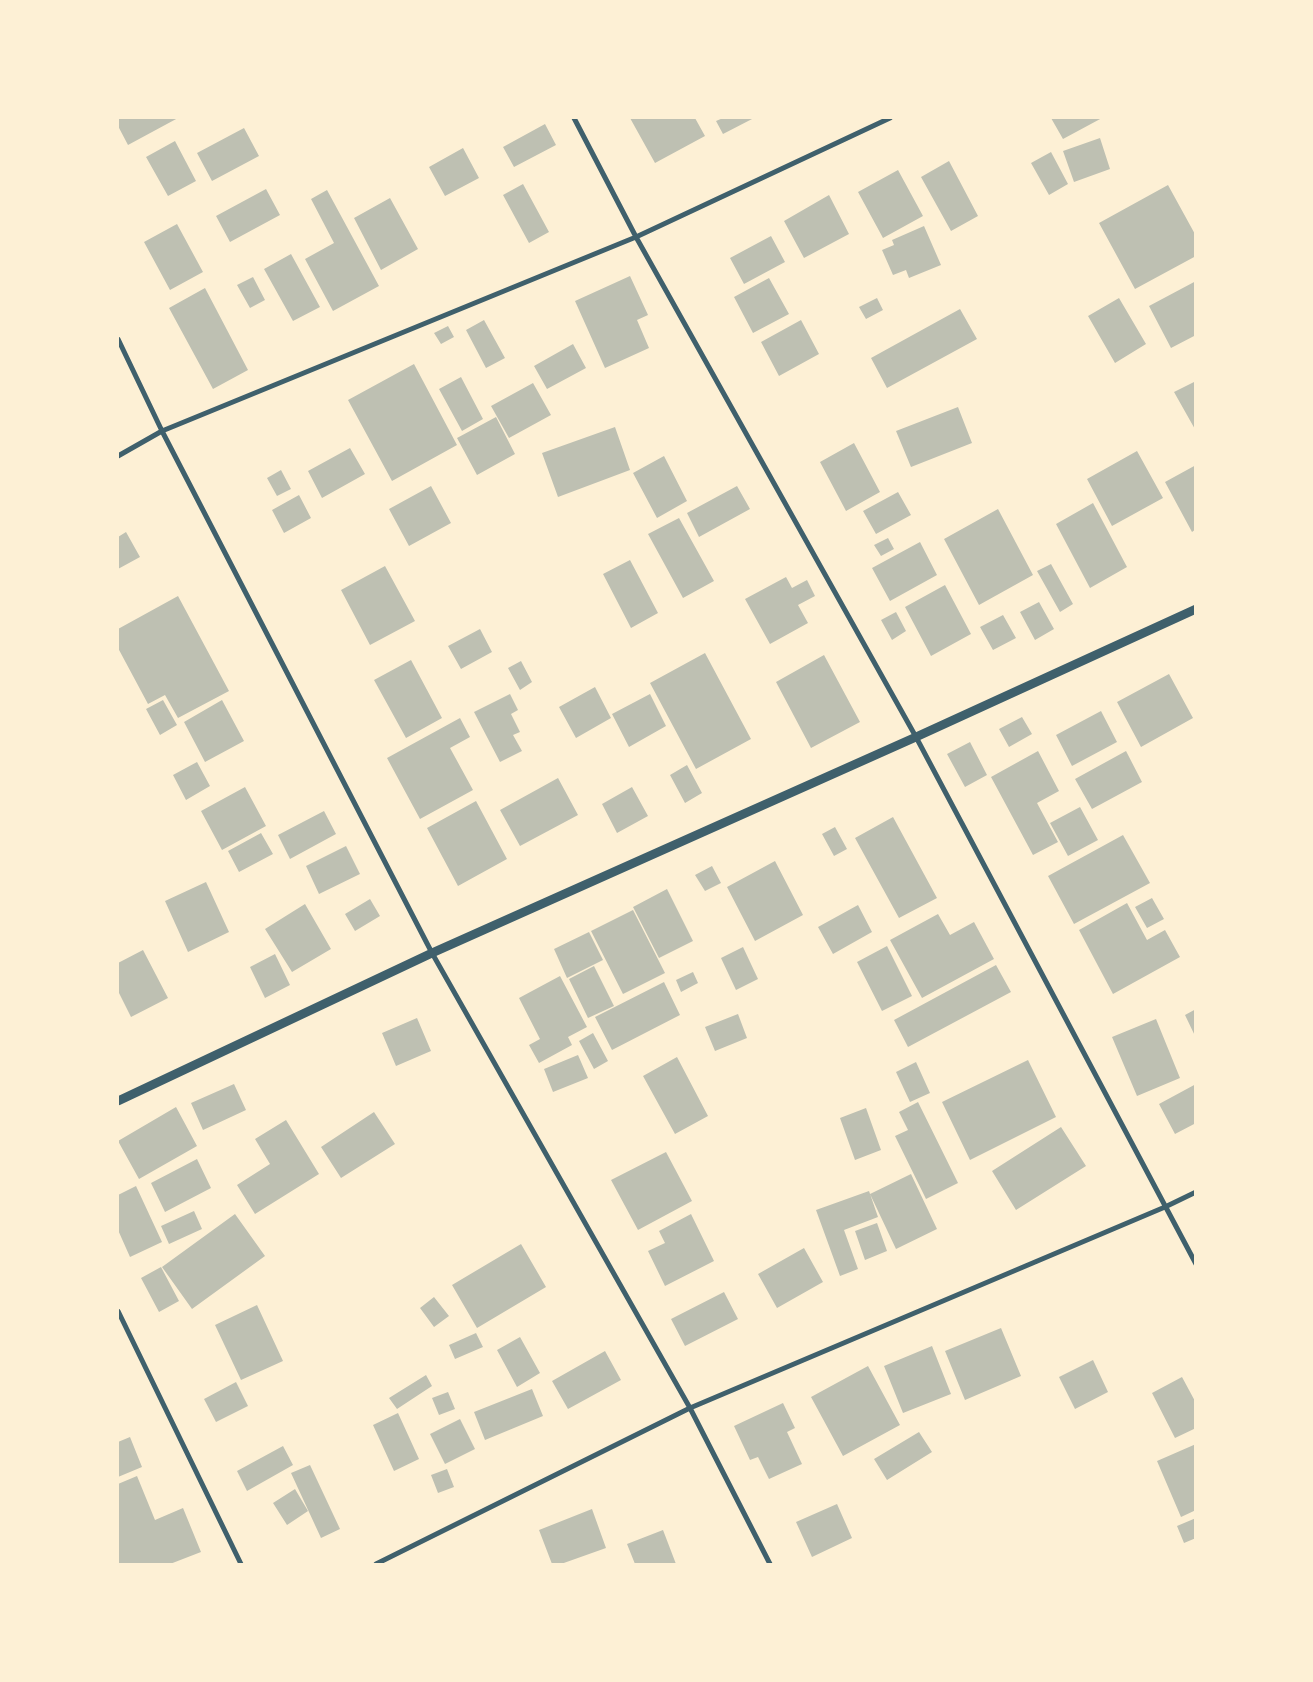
<!DOCTYPE html>
<html>
<head>
<meta charset="utf-8">
<style>
  body { margin:0 }
  #map { position:relative; width:1313px; height:1682px; overflow:hidden; background:#fdf0d5; font-family:"PT Sans Narrow",sans-serif }
  canvas { display:block }
  .frame { position:absolute; inset:0; border:119px solid #fdf0d5; pointer-events:none }
</style>
</head>
<body>
<div id="map">
<canvas width="1313" height="1682"></canvas>
<div class="frame"></div>
</div>
<script>
const ctx = document.querySelector('canvas').getContext('2d');
ctx.lineJoin = 'round';
function paint(path, color) { ctx.fillStyle = color; ctx.fill(path, 'evenodd'); }
function stroke(path, color, width, dash) { ctx.strokeStyle = color; ctx.lineWidth = width; ctx.lineCap = dash ? 'butt' : 'round'; ctx.setLineDash(dash || []); ctx.stroke(path); }
paint(new Path2D(`
  M118,118H178L128,145L118,126Z
  M630,118H695L705,136L655,163Z
  M723,118H754L723,134L716,121Z
  M1051,118H1102L1063,139Z
  M545,124L556,145L514,167L503,147Z
  M244,128L259,156L212,181L197,153Z
  M1100,138L1110,169L1074,182L1063,151Z
  M175,141L196,181L168,196L146,157Z
  M463,148L479,178L445,196L429,167Z
  M1051,152L1068,184L1049,195L1031,163Z
  M949,161L978,216L951,231L921,177Z
  M898,170L923,216L883,238L858,192Z
  M523,184L549,232L529,243L503,195Z
  M1168,185L1196,236V256L1135,289L1099,223Z
  M266,189L280,215L230,242L216,216Z
  M327,190L379,286L333,311L305,259L334,243L311,199Z
  M829,195L849,234L804,258L784,221Z
  M390,198L418,249L381,270L354,218Z
  M177,224L203,272L170,290L144,242Z
  M924,226L941,265L909,278L906,270L893,275L882,250L894,245L892,240Z
  M771,236L785,262L744,284L730,258Z
  M291,254L320,307L293,321L264,269Z
  M630,276L648,315L637,320L649,348L605,368L575,301Z
  M253,277L265,300L250,308L237,285Z
  M769,278L789,314L753,333L734,297Z
  M1196,281V335L1171,348L1149,306Z
  M205,288L248,370L213,389L169,308Z
  M877,298L883,310L866,319L859,307Z
  M1119,298L1146,344L1115,363L1088,316Z
  M960,309L977,339L887,388L871,358Z
  M484,320L505,358L486,368L466,330Z
  M801,320L819,354L779,376L761,342Z
  M448,326L454,337L441,344L434,333Z
  M573,344L586,368L547,389L534,366Z
  M414,364L457,445L392,481L348,400Z
  M461,377L483,419L462,431L439,389Z
  M1196,381V431L1174,392Z
  M533,383L551,415L509,438L491,406Z
  M958,407L972,443L911,467L896,431Z
  M496,417L515,454L477,475L457,438Z
  M615,427L630,470L558,497L542,453Z
  M854,443L880,492L846,511L820,462Z
  M350,448L365,474L322,498L308,471Z
  M1137,451L1163,498L1112,526L1087,479Z
  M664,456L687,501L657,518L633,473Z
  M1196,465V529L1192,532L1165,482Z
  M281,470L291,489L277,496L267,478Z
  M431,486L451,523L409,546L389,509Z
  M737,486L750,509L699,537L687,513Z
  M898,492L911,515L876,534L863,511Z
  M299,495L311,518L284,533L272,510Z
  M1093,503L1127,567L1090,588L1056,524Z
  M998,509L1033,575L979,605L944,539Z
  M679,518L714,581L683,598L648,534Z
  M126,532L140,557L118,569V537Z
  M888,538L894,549L881,556L874,545Z
  M920,542L937,575L890,601L872,568Z
  M630,560L658,613L631,628L603,574Z
  M1051,564L1073,604L1060,612L1037,571Z
  M385,566L415,621L370,645L341,590Z
  M786,577L792,588L807,580L815,596L798,605L808,623L770,644L745,599Z
  M945,585L971,634L931,656L905,607Z
  M178,596L229,691L178,718L165,695L148,704L118,648V629Z
  M1039,602L1054,629L1035,640L1020,612Z
  M896,612L906,631L892,640L881,620Z
  M1003,615L1016,638L993,650L980,627Z
  M480,629L492,652L461,669L448,646Z
  M705,653L751,739L696,769L650,683Z
  M824,655L860,722L811,748L776,682Z
  M411,660L442,718L406,738L374,680Z
  M521,661L532,682L520,690L508,668Z
  M1169,674L1193,718L1141,747L1117,702Z
  M595,687L611,718L576,738L559,707Z
  M510,694L518,710L511,714L520,732L513,735L522,751L500,762L474,712Z
  M650,694L666,726L629,747L612,714Z
  M163,700L177,725L160,735L146,709Z
  M222,700L244,741L205,762L184,722Z
  M1101,711L1117,742L1072,766L1056,735Z
  M1022,717L1032,734L1009,747L999,729Z
  M460,718L470,737L450,748L473,790L420,819L387,758Z
  M970,742L987,775L965,787L947,754Z
  M1038,751L1059,791L1037,803L1058,842L1033,855L991,777Z
  M1126,751L1142,782L1092,809L1075,779Z
  M197,762L210,786L186,800L173,775Z
  M687,765L702,793L685,803L670,775Z
  M558,778L578,815L520,846L500,810Z
  M245,787L266,826L222,850L201,811Z
  M632,787L648,816L617,833L602,804Z
  M476,801L507,859L458,886L427,828Z
  M1080,807L1098,840L1068,856L1050,823Z
  M324,811L336,834L290,859L278,835Z
  M893,817L937,898L899,918L855,838Z
  M835,827L847,849L834,856L822,834Z
  M261,833L273,854L239,872L228,851Z
  M1123,835L1150,883L1074,924L1048,876Z
  M346,846L360,874L319,894L306,866Z
  M775,861L803,915L755,941L727,887Z
  M712,866L721,883L705,891L695,875Z
  M206,882L229,932L188,952L165,901Z
  M667,889L693,941L659,958L633,907Z
  M1152,898L1164,919L1147,928L1135,907Z
  M370,899L380,916L355,931L345,914Z
  M1127,903L1147,940L1165,930L1180,957L1113,994L1079,930Z
  M305,904L331,949L292,972L265,929Z
  M858,905L872,932L833,954L818,927Z
  M633,910L665,973L623,994L591,931Z
  M938,914L950,935L974,922L994,959L922,998L890,940Z
  M589,932L603,960L567,978L554,949Z
  M887,946L912,996L882,1011L857,962Z
  M743,947L758,979L736,990L721,958Z
  M143,950L168,998L131,1017L118,991V963Z
  M275,954L290,985L265,998L250,967Z
  M996,965L1011,992L908,1047L894,1020Z
  M594,966L614,1006L588,1018L569,979Z
  M693,972L698,983L681,992L676,980Z
  M560,976L587,1027L568,1037L572,1045L539,1063L529,1045L540,1039L519,998Z
  M664,982L680,1015L612,1050L595,1017Z
  M1196,1009V1038L1185,1015Z
  M738,1014L747,1038L715,1051L705,1027Z
  M417,1018L431,1051L396,1066L382,1033Z
  M1156,1019L1180,1078L1137,1096L1112,1037Z
  M593,1033L608,1061L594,1069L579,1041Z
  M578,1055L588,1078L553,1092L544,1069Z
  M677,1057L708,1116L675,1134L643,1076Z
  M1028,1060L1056,1117L970,1160L942,1102Z
  M916,1062L930,1093L910,1102L896,1072Z
  M234,1084L246,1110L203,1130L191,1103Z
  M1196,1084V1123L1175,1134L1159,1104Z
  M918,1102L958,1183L926,1199L895,1136L908,1130L899,1112Z
  M176,1107L197,1146L139,1179L118,1141Z
  M866,1108L881,1150L855,1160L840,1118Z
  M374,1112L395,1144L341,1178L321,1147Z
  M286,1120L319,1174L255,1214L237,1185L270,1164L255,1139Z
  M1061,1127L1086,1166L1016,1210L992,1171Z
  M666,1152L692,1201L638,1230L611,1180Z
  M197,1159L211,1188L165,1212L151,1183Z
  M911,1174L937,1229L896,1249L870,1194Z
  M136,1186L162,1242L130,1257L118,1230V1195Z
  M869,1191L878,1217L844,1230L858,1269L840,1276L816,1210Z
  M194,1211L202,1229L169,1244L161,1226Z
  M235,1214L265,1256L192,1309L162,1267Z
  M691,1214L714,1261L665,1286L648,1251L665,1243L659,1231Z
  M877,1223L887,1251L865,1260L855,1231Z
  M521,1244L546,1287L477,1328L452,1285Z
  M804,1248L823,1282L777,1308L758,1274Z
  M161,1267L179,1301L159,1312L141,1278Z
  M724,1292L738,1319L685,1346L671,1319Z
  M434,1297L449,1316L434,1327L420,1308Z
  M257,1305L283,1361L241,1380L215,1325Z
  M1001,1328L1021,1376L965,1400L945,1351Z
  M476,1333L483,1347L455,1359L449,1345Z
  M520,1337L540,1373L517,1387L497,1350Z
  M932,1346L951,1394L903,1413L884,1366Z
  M605,1351L621,1380L568,1409L552,1381Z
  M1093,1360L1108,1392L1075,1409L1059,1377Z
  M868,1366L900,1425L843,1456L811,1397Z
  M426,1375L432,1386L397,1409L389,1398Z
  M1182,1377L1196,1403V1428L1175,1438L1152,1393Z
  M236,1382L248,1406L216,1422L204,1399Z
  M532,1389L543,1416L485,1440L474,1412Z
  M448,1392L455,1409L439,1415L432,1398Z
  M783,1403L795,1428L787,1432L802,1464L769,1479L758,1457L750,1460L734,1426Z
  M398,1413L419,1459L394,1471L373,1425Z
  M460,1419L475,1449L445,1464L430,1434Z
  M919,1432L932,1452L887,1480L874,1459Z
  M130,1437L142,1467L118,1477V1442Z
  M1196,1444V1510L1181,1517L1157,1461Z
  M283,1446L293,1465L247,1491L237,1471Z
  M310,1465L340,1529L321,1538L291,1473Z
  M447,1469L454,1487L438,1493L431,1475Z
  M137,1476L155,1520L183,1508L201,1552L170,1564H118V1484Z
  M295,1489L308,1511L287,1525L273,1503Z
  M837,1504L852,1538L812,1557L796,1522Z
  M592,1509L606,1548L561,1564H552L539,1530Z
  M1196,1518V1538L1184,1543L1177,1526Z
  M663,1530L676,1564H635L627,1544Z`), '#bec0b2');
stroke(new Path2D(`
  M574,118L636,237L916,737L1196,1264
  M118,339L162,431L432,953L690,1408L770,1564
  M118,456L162,431L636,237L890,118
  M118,1311L241,1564
  M376,1564L690,1408L1165,1207L1196,1192`), '#3f606c', 5);
stroke(new Path2D(`
  M118,1101L432,953L916,737L1196,609`), '#3f606c', 9);
</script>
</body>
</html>
